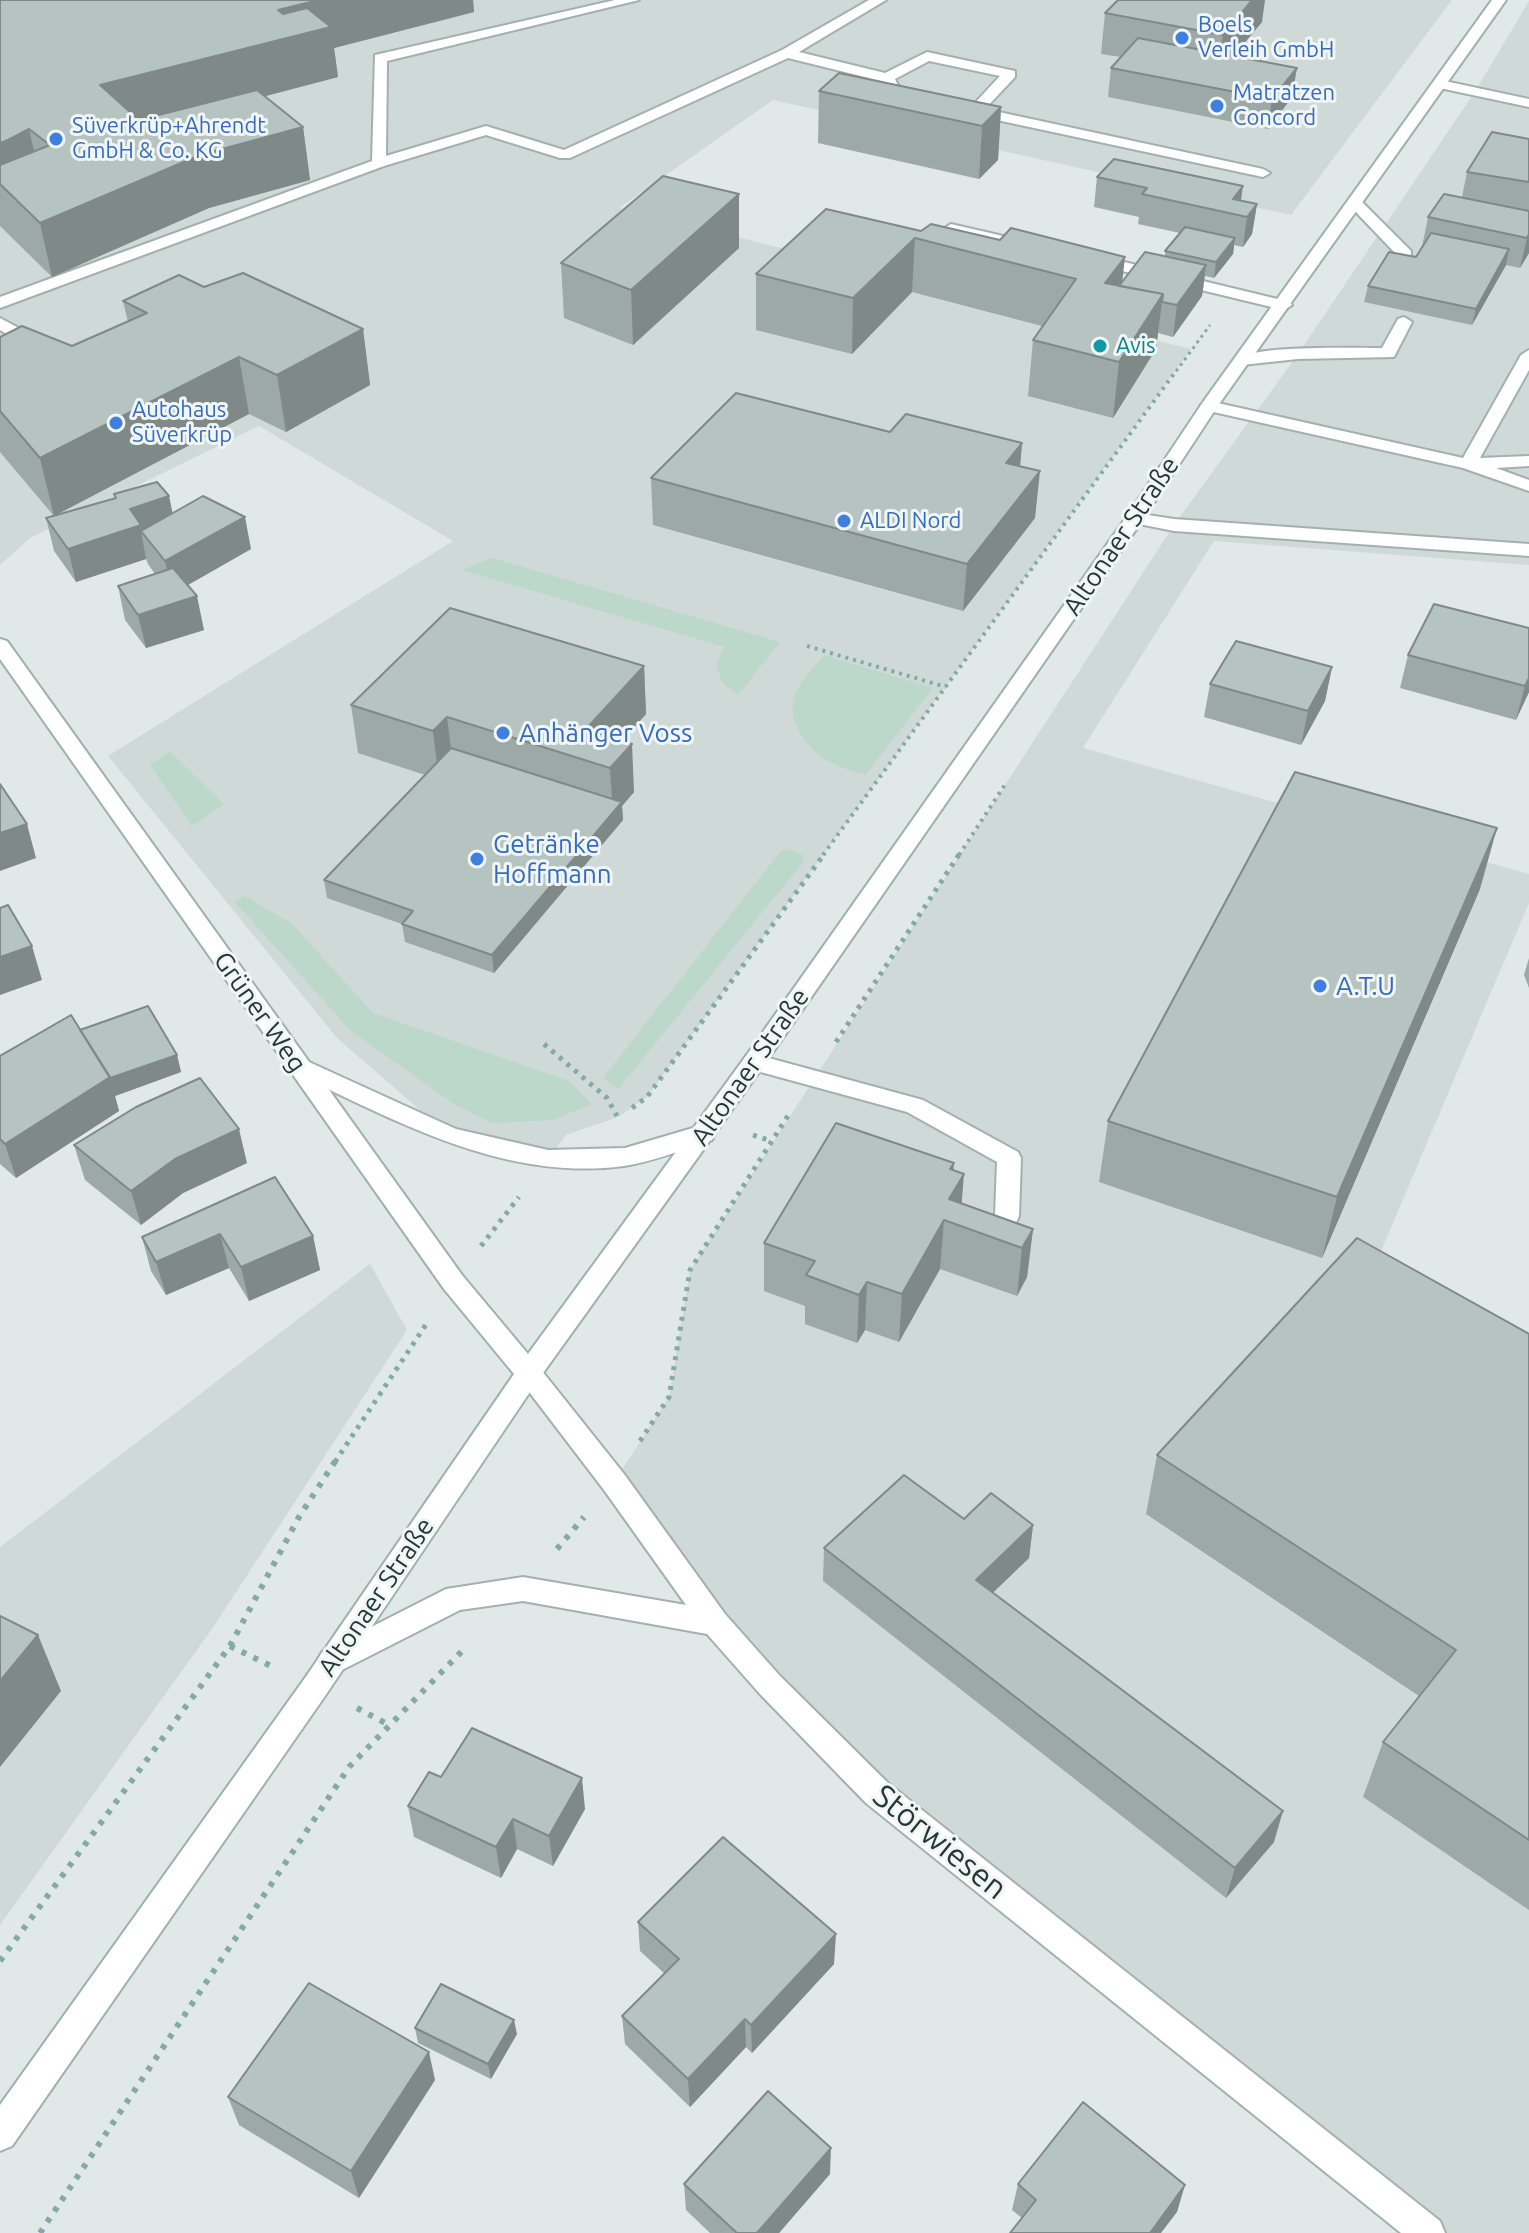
<!DOCTYPE html>
<html>
<head>
<meta charset="utf-8">
<style>
  body { margin:0 }
  canvas { display:block; background:#e1e9e8 }
</style>
</head>
<body>
<canvas width="1529" height="2233"></canvas>
<script>
const ctx = document.querySelector('canvas').getContext('2d');
ctx.lineJoin = 'round';
function paint(path, color) { ctx.fillStyle = color; ctx.fill(path, 'evenodd'); }
function stroke(path, color, width, dash) { ctx.strokeStyle = color; ctx.lineWidth = width; ctx.lineCap = dash ? 'butt' : 'round'; ctx.setLineDash(dash || []); ctx.stroke(path); }
function write(font, color, halo, rows, align = 'center') {
  ctx.font = font + ' Ubuntu,sans-serif'; ctx.lineWidth = 6; ctx.setLineDash([]); ctx.textBaseline = 'middle'; ctx.strokeStyle = halo; ctx.fillStyle = color; for (const [text, x, y, turn = 0] of rows) {
    ctx.save(); ctx.translate(x, y); ctx.rotate((+turn || 0) * Math.PI / 180); ctx.textAlign = isNaN(turn) ? turn : align; if (halo) ctx.strokeText(text, 0, 0); ctx.fillText(text, 0, 0); ctx.restore();
  }
}
paint(new Path2D(`
  M0,0H1452L1291,215L773,100L619,208L1191,349L647,1097L618,1117L566,1135L548,1159L450,1136L337,1038L108,756L453,541L259,426L30,538L0,565Z
  M1529,1V565L1214,541L1083,748L1529,874V903L1376,1263L1529,1351V2233H1428L877,1793L770,1685L614,1482L669,1397L690,1270L1174,525L1298,354L1476,90Z
  M370,1264L407,1330L214,1626L0,1925V1547Z`), '#cfd9d7');
paint(new Path2D(`
  M492,558L780,642L738,695L723,683L716,666L724,647L462,570Z
  M824,655L933,688L865,775C854,771 841,768 830,762C809,750 785,721 795,695C800,680 814,668 824,655Z
  M170,752L224,804L192,826L150,765Z
  M786,849L803,855L804,861L618,1089L603,1078L780,852Z
  M245,896L292,924L373,1013L569,1081L592,1104L553,1120L492,1123L454,1104L351,1031L235,902Z`), '#bcd8cb');
const lane = new Path2D(`
  M615,0H639L387,61L386,156L486,126L564,150L782,50L869,0H886L799,52L885,73L927,52L1015,71V77L985,109L1263,169L1270,173L1263,177L964,113V107L972,106L1000,76L929,61L895,79L901,91L919,95L921,98L914,102L890,97L881,81L788,58L570,158H560L486,135L384,166L0,308V297L372,161L375,55Z
  M1440,80L1529,99V107L1435,87V81Z
  M1356,199L1361,201L1411,251V257H1399L1351,207L1348,204Z
  M951,224L1038,244L1040,247L1032,252L946,232L943,229Z
  M1091,254L1290,302L1292,305L1284,310L1085,262V256Z
  M1404,317L1412,322L1394,357L1298,359L1242,365L1234,360C1250,345 1355,348 1382,348L1398,319Z
  M0,318L45,342L47,346L39,351L33,350L0,330Z
  M1529,350V370L1480,458L1529,456V466L1496,468L1529,480V491L1463,468L1209,411L1200,406L1209,401L1463,458L1521,355Z
  M1135,513L1174,519L1529,544V556L1174,531L1129,522L1126,518L1129,514Z
  M754,1054L923,1100L1018,1152L1021,1158L1019,1216L1016,1223L1007,1225L998,1223L995,1216L997,1162L907,1112L746,1068L742,1062L746,1056Z`);
const street = new Path2D(`
  M298,1057L456,1129L548,1150L625,1148L703,1125L712,1128L715,1134L712,1140C683,1149 653,1162 624,1166C503,1182 395,1120 290,1071L286,1065L290,1059Z
  M529,1363L538,1366L624,1474L725,1614L780,1676L888,1783L1440,2221L1445,2233H1401L866,1803L760,1694L707,1634L523,1601L460,1610L342,1670L332,1674L322,1670L317,1661L322,1652L446,1589L523,1577L686,1605L604,1490L520,1380L516,1373L520,1366Z`);
const secondary = new Path2D(`
  M1492,0H1506L1217,407L1144,518L762,1068L538,1380L325,1696L12,2146L0,2151V2105L305,1678L514,1374L444,1289L0,659V639L7,641L462,1275L528,1354L746,1056L1127,516L1203,402Z`);
stroke(lane, '#a4b0af', 4);
stroke(street, '#a4b0af', 4);
stroke(secondary, '#9eb1af', 4);
stroke(new Path2D(`
  M1172,377L1210,325`), '#85a9a7', 3, [3, 4]);
stroke(new Path2D(`
  M807,646L946,687
  M823,855L1173,375
  M959,855L1006,783`), '#85a9a7', 4, [3, 5]);
stroke(new Path2D(`
  M836,1042L960,853
  M544,1044L607,1098L617,1116
  M632,1108L647,1097L825,853
  M753,1135L771,1141
  M481,1246L519,1197
  M640,1441L669,1397L690,1270L789,1114
  M335,1462L427,1323`), '#85a9a7', 5, [4, 6]);
stroke(new Path2D(`
  M557,1549L584,1517
  M230,1646L273,1667
  M357,1708L389,1725
  M0,1961L230,1646L299,1517L336,1460
  M40,2233L349,1767L466,1647`), '#85a9a7', 6, [5, 8]);
paint(lane, '#fff');
paint(street, '#fff');
paint(secondary, '#fff');
paint(new Path2D(`
  M0,0H473L474,12L334,48L338,77L265,96L303,127L310,180L209,208L52,277L0,226Z
  M1105,13L1262,22L1233,56L1292,97L1268,129L1108,97L1111,68L1121,57L1101,54Z
  M819,91L1001,107L998,160L979,179L818,143Z
  M1529,139V253L1520,268L1506,265L1472,325L1364,302L1368,286L1416,257L1422,247L1428,217L1462,197L1467,172Z
  M1097,177L1257,204L1252,234L1243,247L1234,245L1233,254L1214,278L1205,276L1202,296L1173,337L1158,333L1156,349L1113,418L1028,396L1033,340L1042,326L912,292L852,354L756,330V274L826,209L1123,281L1165,256V251L1180,233L1138,224L1139,217L1094,207Z
  M739,194V248L633,345L564,318L561,263Z
  M204,287L363,329L370,385L286,432L249,414L54,516L0,452V337L72,346L128,322L123,301Z
  M890,432L1022,443L1020,466L1035,518L963,611L653,525L651,478Z
  M172,513L251,549L188,585L204,630L146,648L125,620L118,586L155,574L148,564L146,559L76,582L54,551L46,518Z
  M1529,628V692L1516,720L1400,688L1408,655Z
  M644,666L646,714L622,741L634,792L622,806L623,820L494,973L405,942L402,924L327,898L324,880L425,775L358,753L351,705Z
  M1332,667L1325,701L1301,745L1204,717L1210,684Z
  M1480,889L1322,1258L1099,1182L1108,1121Z
  M1529,958V988L1524,975Z
  M80,1030L177,1055L181,1072L115,1096L119,1111L16,1178L0,1164V1056Z
  M74,1145L247,1163L183,1193L141,1225L85,1180Z
  M954,1163L953,1170L962,1204L1033,1229L1027,1277L1017,1296L940,1269L899,1342L865,1330L857,1343L805,1324V1306L764,1291V1243Z
  M275,1177L313,1236L320,1270L249,1301L229,1268L166,1295L151,1271L142,1237Z
  M1529,1334V1910L1363,1797L1383,1742L1419,1696L1146,1514L1157,1455Z
  M964,1519L1033,1525L1029,1558L993,1592L1274,1842L1226,1898L823,1581L824,1548Z
  M441,1777L585,1809L553,1866L517,1849L501,1878L414,1837L408,1806Z
  M638,1922L834,1964L752,2053L746,2047L690,2107L625,2044L622,2016L665,1974L640,1951Z
  M415,2028L517,2034L491,2079L418,2043Z
  M435,2080L359,2198L239,2125L228,2097Z
  M830,2174L779,2233H710L686,2210L684,2184Z
  M1018,2184L1177,2212L1022,2218L1012,2210Z`), '#9da9a6');
paint(new Path2D(`
  M319,0H473L474,12L334,48L338,77L110,137L100,85L278,10Z
  M1252,0H1265L1262,22L1217,76L1223,35Z
  M1297,68L1292,97L1268,129L1272,99Z
  M1001,107L998,160L979,179L982,126Z
  M303,127L310,180L209,208L52,277L40,223L200,155Z
  M29,129L41,182L0,184V143Z
  M1243,186L1239,215L1233,199Z
  M739,194V248L633,345L631,290Z
  M1257,204L1252,234L1243,247L1247,217Z
  M1529,234V253L1520,268L1527,238Z
  M915,238L912,292L852,354L853,298Z
  M1235,238L1233,254L1214,278L1216,262Z
  M1509,249L1506,265L1472,325L1476,309Z
  M1125,257L1121,293L1105,283Z
  M1206,265L1202,296L1173,337L1177,305Z
  M1163,294L1156,349L1113,418L1119,362Z
  M363,329L370,385L286,432L277,375Z
  M239,357L249,414L54,516L40,458Z
  M1022,443L1018,489L1006,463Z
  M1040,471L1035,518L963,611L967,564Z
  M169,496L176,529L141,531L146,559L76,582L68,549L130,509Z
  M245,517L251,549L172,594L165,561Z
  M197,596L204,630L146,648L138,615Z
  M644,666L646,714L601,765L586,729Z
  M1332,667L1325,701L1301,745L1308,711Z
  M1529,678V692L1516,720L1525,686Z
  M447,717L453,765L439,779L433,731Z
  M632,744L634,792L622,806L623,820L494,973L492,955L613,813L610,768Z
  M27,824L36,858L0,871V833Z
  M1497,828L1480,889L1322,1258L1337,1197Z
  M32,946L42,980L0,995V957Z
  M177,1055L181,1072L115,1096L119,1111L16,1178L5,1144L110,1077Z
  M239,1129L247,1163L183,1193L141,1225L131,1191L175,1159Z
  M954,1163L951,1196L964,1174L960,1223L948,1215L950,1169Z
  M944,1220L940,1269L899,1342L902,1294Z
  M1033,1229L1027,1277L1017,1296L1022,1248Z
  M220,1234L229,1268L166,1295L156,1262Z
  M313,1236L320,1270L249,1301L241,1267Z
  M867,1282L865,1330L857,1343L859,1295Z
  M1033,1525L1029,1558L973,1612L976,1580Z
  M38,1635L61,1691L0,1767V1681Z
  M582,1778L585,1809L553,1866L549,1836Z
  M1283,1811L1274,1842L1226,1898L1235,1868Z
  M513,1819L517,1849L501,1878L496,1847Z
  M836,1934L834,1964L752,2053L751,2025Z
  M745,2019L746,2047L690,2107L688,2079Z
  M514,2020L517,2034L491,2079L488,2064Z
  M429,2052L435,2080L359,2198L351,2171Z
  M831,2148L830,2174L779,2233H757Z
  M1185,2185L1177,2212L1161,2233H1150Z`), '#7f8987');
const building = new Path2D(`
  M0,0H319L278,10L283,14L307,8L331,27L100,85L139,120L257,90L303,127L200,155L40,223L0,184V165L50,145L29,129L8,140L0,143Z
  M1118,0H1252L1223,35L1105,13Z
  M1138,38L1297,68L1272,99L1111,68Z
  M839,73L1001,107L982,126L819,91Z
  M1492,132L1529,139V182L1467,172Z
  M1114,159L1243,186L1233,199L1257,204L1247,217L1142,194L1147,188L1097,177Z
  M663,176L739,194L631,290L561,263Z
  M1444,194L1529,211V234L1527,238L1428,217Z
  M826,209L921,231L931,224L1000,240L1011,228L1125,257L1105,283L1163,294L1119,362L1033,340L1076,279L915,238L853,298L756,274Z
  M1185,227L1235,238L1216,262L1165,251Z
  M1431,233L1509,249L1476,309L1368,286L1389,252L1416,257Z
  M1145,252L1206,265L1177,305L1162,302L1163,294L1119,286Z
  M243,273L363,329L277,375L239,357L40,458L0,411V337L22,326L72,346L147,313L123,301L179,275L204,287Z
  M736,393L890,432L906,414L1022,443L1006,463L1040,471L967,564L651,478Z
  M157,482L169,496L130,509L141,525L68,549L46,518L116,498L114,494Z
  M203,496L245,517L165,561L141,531Z
  M173,568L197,596L138,615L118,586Z
  M1434,604L1529,628V678L1525,686L1408,655Z
  M450,608L644,666L586,729L632,744L610,768L447,717L433,731L351,705Z
  M1236,641L1332,667L1308,711L1210,684Z
  M451,748L622,802L492,955L402,924L413,911L324,880Z
  M1295,772L1497,828L1337,1197L1108,1121Z
  M0,784L27,824L0,833Z
  M8,905L32,946L0,957V908Z
  M148,1006L177,1055L110,1078L80,1030Z
  M71,1015L110,1077L5,1144L0,1139V1056Z
  M200,1078L239,1129L175,1159L131,1191L74,1145L136,1107Z
  M836,1123L954,1163L950,1169L964,1174L949,1199L1033,1229L1022,1248L944,1220L902,1294L867,1282L859,1295L806,1275L815,1261L764,1243Z
  M275,1177L313,1236L241,1267L220,1234L156,1262L142,1237Z
  M1357,1238L1529,1334V1840L1383,1742L1456,1650L1157,1455Z
  M904,1475L964,1519L991,1493L1033,1525L976,1580L1283,1811L1235,1868L824,1548Z
  M0,1616L38,1635L0,1681Z
  M472,1728L582,1778L549,1836L513,1819L496,1847L408,1806L429,1772L441,1777Z
  M723,1837L836,1934L751,2025L745,2019L688,2079L622,2016L679,1959L638,1922Z
  M309,1983L429,2052L351,2171L228,2097Z
  M441,1984L514,2020L488,2064L415,2028Z
  M768,2091L831,2148L757,2233H737L684,2184Z
  M1083,2102L1185,2185L1150,2233H1010L1036,2200L1018,2184Z`);
paint(building, '#b6c4c1');
stroke(building, '#7f8987', 2);
for (const [x, y, r, color] of [
  [1182,38,8,"#3f7fe0"],
  [1217,106,8,"#3f7fe0"],
  [56,139,8,"#3f7fe0"],
  [1100,346,8,"#0f9aa8"],
  [116,423,8,"#3f7fe0"],
  [844,521,8,"#3f7fe0"],
  [503,733,8,"#3f7fe0"],
  [477,859,8,"#3f7fe0"],
  [1320,986,8,"#3f7fe0"]
]) { const dot = new Path2D(); dot.arc(x, y, r, 0, 2 * Math.PI); ctx.fillStyle = color; ctx.fill(dot); stroke(dot, '#f1f6f5', 3); }
write('22px', '#366cbe', '#f1f6f5', [
  ["Boels",1198,25],
  ["Verleih GmbH",1198,50],
  ["Matratzen",1233,93],
  ["Concord",1233,118],
  ["Süverkrüp+Ahrendt",72,126],
  ["GmbH & Co. KG",72,151],
  ["Autohaus",132,410],
  ["Süverkrüp",132,435],
  ["ALDI Nord",860,521]
], 'left');
write('22px', '#0d838f', '#f1f6f5', [
  ["Avis",1116,346]
], 'left');
write('26px', '#233837', '#f1f6f5', [
  ["Altonaer Straße",1121,536,-56],
  ["Grüner Weg",260,1012,55],
  ["Altonaer Straße",750,1067,-55],
  ["Altonaer Straße",376,1597,-56]
]);
write('26px', '#366cbe', '#f1f6f5', [
  ["Anhänger Voss",519,733],
  ["Getränke",493,844],
  ["Hoffmann",493,874],
  ["A.T.U",1336,986]
], 'left');
write('32px', '#233837', '#f1f6f5', [
  ["Störwiesen",940,1842,39]
]);
</script>
</body>
</html>
